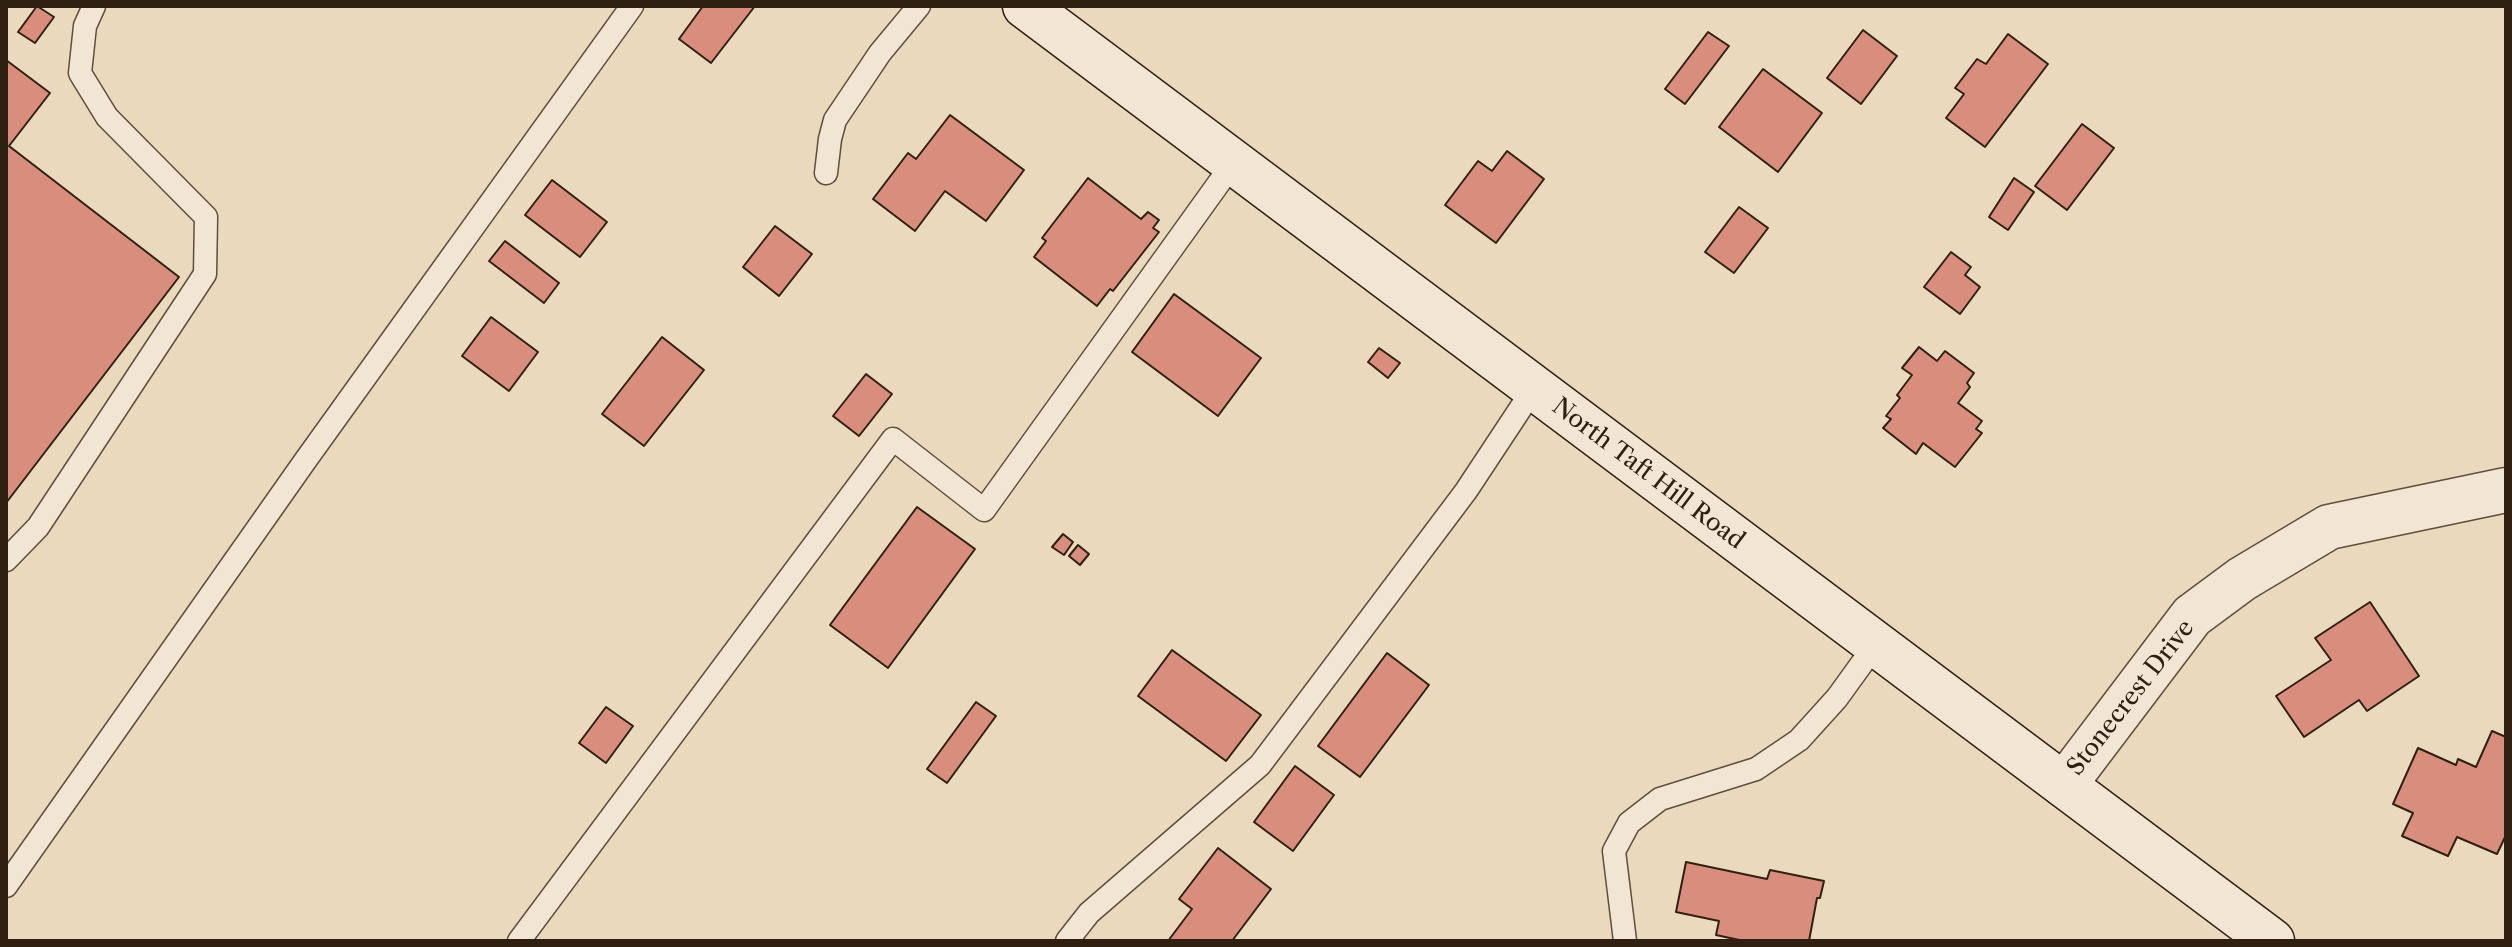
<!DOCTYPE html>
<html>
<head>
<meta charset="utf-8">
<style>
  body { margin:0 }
  #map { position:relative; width:2512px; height:947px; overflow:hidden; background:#ead9bd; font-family:"Libre Caslon Text",serif }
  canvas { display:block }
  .frame { position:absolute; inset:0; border:8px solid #2f2012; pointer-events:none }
</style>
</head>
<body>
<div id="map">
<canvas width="2512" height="947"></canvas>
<div class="frame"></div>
</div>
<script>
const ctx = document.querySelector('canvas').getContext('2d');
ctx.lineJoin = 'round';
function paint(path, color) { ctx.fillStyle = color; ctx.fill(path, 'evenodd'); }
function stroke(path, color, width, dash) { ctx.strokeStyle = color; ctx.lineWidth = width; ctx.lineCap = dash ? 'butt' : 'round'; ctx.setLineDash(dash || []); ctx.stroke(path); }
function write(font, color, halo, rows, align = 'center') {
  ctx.font = font + ' "Libre Caslon Text",serif'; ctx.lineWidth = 8; ctx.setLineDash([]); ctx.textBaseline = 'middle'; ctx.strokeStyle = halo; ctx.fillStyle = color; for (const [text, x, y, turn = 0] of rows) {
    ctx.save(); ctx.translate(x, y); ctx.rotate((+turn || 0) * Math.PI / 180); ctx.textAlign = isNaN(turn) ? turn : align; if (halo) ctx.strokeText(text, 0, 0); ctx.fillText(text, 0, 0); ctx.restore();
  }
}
const building = new Path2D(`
  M37,6L54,17L35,43L18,32Z
  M703,6H755L711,63L679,39Z
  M1863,30L1897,56L1861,104L1827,78Z
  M1708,32L1729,46L1685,104L1665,89Z
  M2008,34L2048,64L1985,147L1946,118L1964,94L1955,88L1977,59L1986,64Z
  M6,60L50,93L9,146L179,277L6,503Z
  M1763,69L1822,113L1778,172L1719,127Z
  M950,115L1024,170L986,221L945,191L915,231L873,199L908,153L916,159Z
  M2082,124L2114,148L2067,210L2035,186Z
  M1507,151L1544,179L1496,243L1445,205L1478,161L1492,171Z
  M1088,178L1141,219L1148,212L1159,220L1153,228L1159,232L1113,291L1110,289L1097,306L1034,257L1046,241L1042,238Z
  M2014,178L2034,192L2008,230L1989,217Z
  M552,180L607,222L580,257L525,215Z
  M1739,207L1768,228L1734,273L1705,252Z
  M775,226L812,254L779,296L743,267Z
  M505,241L559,283L544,303L489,261Z
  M1951,252L1971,267L1965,275L1980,287L1960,314L1924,287Z
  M1174,294L1261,358L1218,416L1132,352Z
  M491,317L538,352L509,391L462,356Z
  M662,337L704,370L644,446L602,414Z
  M1919,347L1937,361L1945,351L1974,373L1967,383L1970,387L1958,403L1982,421L1976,429L1982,433L1955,467L1923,443L1916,454L1883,428L1891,419L1886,416L1900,398L1897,395L1912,375L1902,368Z
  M1379,348L1400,363L1388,378L1368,362Z
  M866,374L892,394L859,436L833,416Z
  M917,507L975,549L888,668L830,625Z
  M1063,534L1073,542L1064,555L1052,547Z
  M1078,545L1089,554L1080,565L1069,556Z
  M2370,602L2419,676L2367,711L2359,700L2304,737L2276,696L2331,660L2315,638Z
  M1172,650L1261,715L1226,761L1138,696Z
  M1387,653L1429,685L1360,777L1318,746Z
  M976,702L996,716L947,783L927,769Z
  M606,707L633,726L606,763L579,743Z
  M2492,731L2506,737V835L2497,854L2457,837L2448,856L2402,836L2413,813L2393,804L2418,748L2456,765L2458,759L2476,767Z
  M1295,766L1334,795L1293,851L1254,822Z
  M1218,848L1271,889L1232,941H1168L1192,909L1179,899Z
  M1686,862L1767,879L1770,870L1824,881L1820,898H1817L1809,941H1744L1716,935L1719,921L1676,912Z`);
paint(building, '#d98d7d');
stroke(building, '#2f2012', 2);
const lane = new Path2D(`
  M826,173L830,139L835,120L880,53L919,6
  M6,560L38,527L205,274L206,217L107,117L80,73L85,26L94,6
  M6,886L305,461L632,6
  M519,941L893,439L984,510L1234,162
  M1067,941L1089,913L1260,765L1466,491L1534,388
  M1625,941L1614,851L1629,823L1660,799L1756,769L1799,740L1837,698L1876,644`);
const street = new Path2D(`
  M2064,785L2192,616L2242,579L2329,527L2506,490`);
const secondary = new Path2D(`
  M1025,6L2272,941`);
stroke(lane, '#5e4e3d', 25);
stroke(street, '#5e4e3d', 47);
stroke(secondary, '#2f2012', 47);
stroke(lane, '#f1e6d4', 22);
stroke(street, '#f1e6d4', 44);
stroke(secondary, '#f1e6d4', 44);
write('24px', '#2f2012', '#f1e6d4', [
  ["North Taft Hill Road",1648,474,37],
  ["Stonecrest Drive",2131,698,-52]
]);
</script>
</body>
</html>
